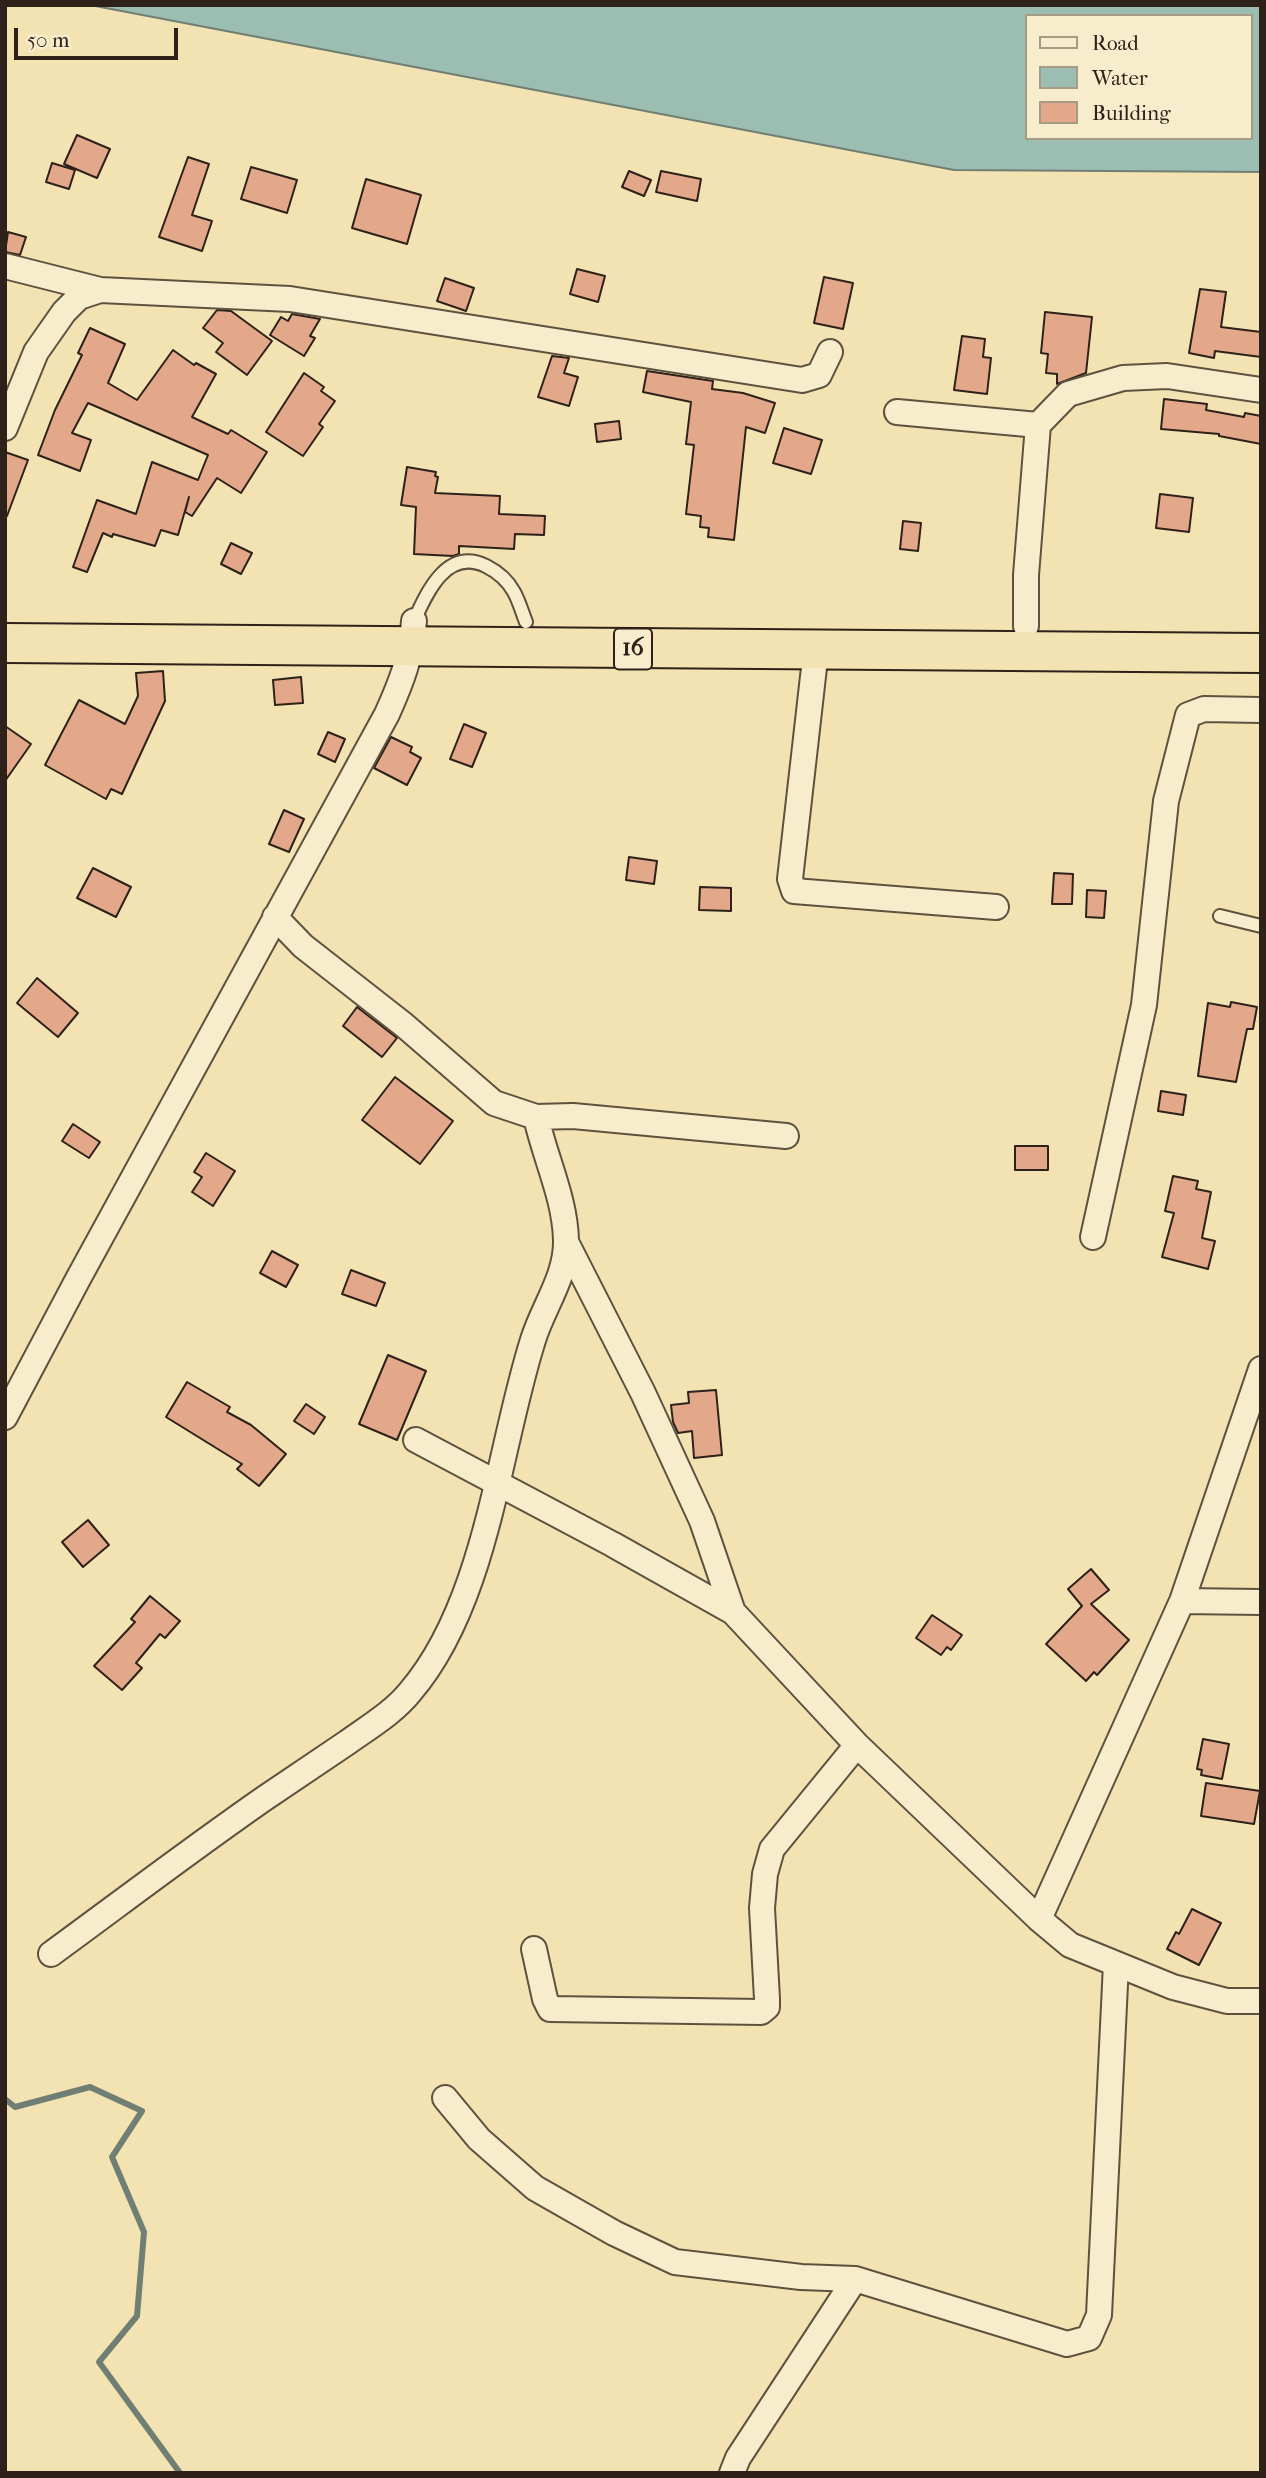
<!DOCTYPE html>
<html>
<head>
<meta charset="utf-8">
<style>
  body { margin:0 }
  #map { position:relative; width:1266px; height:2478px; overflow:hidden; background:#f3e3b2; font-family:"IM FELL French Canon",serif }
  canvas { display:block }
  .frame { position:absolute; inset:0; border:7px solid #2d2119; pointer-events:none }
  .legend { position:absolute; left:1025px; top:14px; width:228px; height:126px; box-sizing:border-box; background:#f7edcd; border:2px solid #a69b85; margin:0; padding:9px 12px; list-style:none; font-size:21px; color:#2d2119 }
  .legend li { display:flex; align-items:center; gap:14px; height:35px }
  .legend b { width:35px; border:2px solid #a69b85 }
  .scale { position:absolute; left:14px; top:28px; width:164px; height:32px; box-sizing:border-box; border:4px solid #2d2119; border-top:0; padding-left:9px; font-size:21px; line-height:24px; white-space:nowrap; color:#2d2119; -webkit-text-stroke:5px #f7edcd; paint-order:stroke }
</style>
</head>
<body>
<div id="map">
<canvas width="1266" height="2478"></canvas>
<div class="frame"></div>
<ul class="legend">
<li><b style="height:9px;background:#f7edcd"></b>Road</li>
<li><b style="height:19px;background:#9cbdb1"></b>Water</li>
<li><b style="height:19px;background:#e3a88a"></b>Building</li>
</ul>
<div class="scale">50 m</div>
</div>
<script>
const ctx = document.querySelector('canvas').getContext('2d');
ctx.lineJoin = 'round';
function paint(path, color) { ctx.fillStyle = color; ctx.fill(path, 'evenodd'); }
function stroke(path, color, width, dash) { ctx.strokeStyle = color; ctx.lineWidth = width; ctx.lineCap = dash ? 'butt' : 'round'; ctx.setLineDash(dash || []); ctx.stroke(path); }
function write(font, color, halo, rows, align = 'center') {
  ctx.font = font + ' "IM FELL French Canon",serif'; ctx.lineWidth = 6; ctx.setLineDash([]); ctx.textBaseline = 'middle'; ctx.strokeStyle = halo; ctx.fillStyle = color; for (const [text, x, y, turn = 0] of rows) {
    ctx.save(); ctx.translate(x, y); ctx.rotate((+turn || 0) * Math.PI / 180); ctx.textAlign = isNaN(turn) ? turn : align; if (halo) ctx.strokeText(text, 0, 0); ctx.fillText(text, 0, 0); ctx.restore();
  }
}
const water = new Path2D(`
  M90,5H1261V172L954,170ZM1026,16H1250V138H1026Z`);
paint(water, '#9cbdb1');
stroke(water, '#707f74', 2);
stroke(new Path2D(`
  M5,2099L15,2107L90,2087L142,2111L112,2157L144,2232L137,2316L99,2362L180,2473`), '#707f74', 6);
const building = new Path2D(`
  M77,135L110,149L97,178L64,164Z
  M188,157L209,164L192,215L212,221L202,251L159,237Z
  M52,163L75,170L69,189L46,182Z
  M251,167L297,180L287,213L241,199Z
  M629,171L651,180L644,196L622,187Z
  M661,171L701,179L697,201L656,192Z
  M366,179L421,195L407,244L352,228Z
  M8,232L26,237L20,255L5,252Z
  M577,269L605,276L598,302L570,294Z
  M824,277L853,283L843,329L814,323Z
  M445,278L474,288L466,311L437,301Z
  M1200,289L1226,292L1221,327L1261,332V357L1215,351L1214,358L1189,353Z
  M217,310L231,311L272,341L247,375L216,352L223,343L203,328Z
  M1045,312L1092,317L1086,373L1057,384V374L1046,373L1048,354L1041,353Z
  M292,314L320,319L310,336L315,338L304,356L270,335L281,317L288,321Z
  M90,328L125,344L108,383L137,400L173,350L194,365L196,363L216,374L192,417L228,434L231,430L267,452L241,493L217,478L192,516L185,512L189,497L178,535L161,530L155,546L113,534L112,537L103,533L87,572L73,567L97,500L136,514L152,462L198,480L208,455L88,403L72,433L91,440L80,471L38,455L55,410L82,355L78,353Z
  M962,336L985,339L983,357L991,358L987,394L954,390Z
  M552,356L569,358L564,373L578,377L569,406L538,397Z
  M647,371L713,381L712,389L743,393L775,403L765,433L746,427L734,540L708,537L709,528L700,527L701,516L686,514L694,445L686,444L691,402L643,392Z
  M304,373L324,387L321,391L335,401L319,424L323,427L303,456L266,432Z
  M1164,399L1207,404L1206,410L1244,417L1245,413L1261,416V444L1219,436V434L1161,429Z
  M619,421L621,439L597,442L595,424Z
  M784,428L822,440L811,474L773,463Z
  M5,452L28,460L7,516L5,515Z
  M407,467L436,472L435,476L438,477L435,493L500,496L499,514L545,516L544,535L515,534L514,549L459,546V554L453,556L414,554L416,507L401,505Z
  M1160,494L1193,498L1189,532L1156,528Z
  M903,521L921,523L918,551L900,549Z
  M231,543L252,553L241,574L221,564Z
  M163,671L165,701L122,794L111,789L106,799L45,765L79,700L125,724L138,696L136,673Z
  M301,677L303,703L275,705L273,680Z
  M464,724L486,733L472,767L450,759Z
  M5,726L31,744L5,781Z
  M328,732L345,739L335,762L318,754Z
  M391,737L412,747L410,752L421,758L407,785L374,768Z
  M284,810L304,819L289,852L269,844Z
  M629,857L657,861L654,884L626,880Z
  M93,868L131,887L116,917L77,898Z
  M1054,873L1073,874L1072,904H1052Z
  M700,887L731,888V911L699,910Z
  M1087,890L1106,891L1104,918L1086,917Z
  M37,978L78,1013L58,1037L17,1003Z
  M1231,1002L1257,1007L1253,1029H1247L1236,1082L1198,1076L1208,1003L1230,1007Z
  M357,1007L397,1038L382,1057L343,1026Z
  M395,1077L453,1121L420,1164L362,1120Z
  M1161,1091L1186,1095L1183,1115L1158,1111Z
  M73,1124L100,1142L89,1158L62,1141Z
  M1015,1146H1048V1170H1015Z
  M206,1153L235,1171L213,1206L192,1192L202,1177L194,1172Z
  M1173,1176L1198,1181L1196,1189L1211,1192L1202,1238L1215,1241L1208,1269L1162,1257L1174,1213L1165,1211Z
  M272,1251L298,1265L286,1287L260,1273Z
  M351,1270L385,1283L376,1306L342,1294Z
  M388,1355L426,1371L397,1440L359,1424Z
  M187,1382L230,1407L227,1412L251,1425L286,1454L259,1486L237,1469L242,1464L166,1417Z
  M716,1390L722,1455L694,1458L692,1431L678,1433L673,1422L671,1405L689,1403L688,1392Z
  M306,1404L325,1417L314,1434L294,1421Z
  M88,1520L109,1545L83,1567L62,1542Z
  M1091,1569L1109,1590L1091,1604L1129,1640L1097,1675L1094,1672L1086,1681L1046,1644L1082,1606L1068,1589Z
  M150,1596L180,1621L165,1638L160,1634L136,1663L142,1668L122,1690L94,1666L135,1622L131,1619Z
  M932,1615L962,1635L951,1650L947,1647L941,1655L916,1638Z
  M1203,1739L1229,1744L1222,1779L1201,1775L1202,1770L1197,1769Z
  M1206,1783L1260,1791L1254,1824L1201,1816Z
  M1192,1909L1221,1923L1199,1965L1167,1949L1176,1932L1179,1934Z`);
paint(building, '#e3a88a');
stroke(building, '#2d2119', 2);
const lane = new Path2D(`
  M414,621C427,592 447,547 486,566C498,572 507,579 514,592C519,601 522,612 526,622
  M1220,916L1261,926`);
const street = new Path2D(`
  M5,266L100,290
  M897,412L1038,425
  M5,428L36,352L64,312L79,297L100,290L290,299L802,380L819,375L830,352
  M1026,626V575L1038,425L1068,394L1123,378L1167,376L1261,390
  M816,650L790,879L794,891L996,907
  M275,917L303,946L404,1025L494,1103L536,1117L573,1116L786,1136
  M1093,1237L1144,1005L1166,801L1188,715L1204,709L1261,710
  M566,1242L643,1393L702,1521L733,1612
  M5,1417L78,1279L387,714C401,683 412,655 414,621
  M416,1440L612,1544L733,1612L857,1745L1039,1919L1070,1945L1173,1987L1227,2001H1261
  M1182,1601L1261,1602
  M1039,1919L1182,1601L1261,1369
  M534,1949L545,1999L550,2009L761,2012L767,2007V1999L762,1908L765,1874L772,1849L857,1745
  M51,1954C122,1902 193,1848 265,1798C293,1779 321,1760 348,1742C369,1727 394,1712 410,1692C487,1602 498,1450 533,1340C543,1307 567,1276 566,1240C565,1198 545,1158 536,1117
  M445,2098L479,2139L535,2188L614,2233L675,2262L801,2277L855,2279
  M732,2473L738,2458L855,2279L1067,2344L1089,2338L1099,2315L1116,1964`);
const highway = new Path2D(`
  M5,643L1261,653`);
stroke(lane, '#5e523f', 16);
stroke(street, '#5e523f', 28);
stroke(highway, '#2d2119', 42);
stroke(lane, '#f7edcd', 12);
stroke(street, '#f7edcd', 24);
stroke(highway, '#f3e3b2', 38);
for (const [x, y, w] of [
  [633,649,38]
]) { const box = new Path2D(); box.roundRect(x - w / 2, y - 20.5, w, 41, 5); ctx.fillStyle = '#f7edcd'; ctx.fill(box); stroke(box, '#2d2119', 2); }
write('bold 24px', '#2d2119', null, [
  ["16",633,649]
]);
</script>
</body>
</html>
